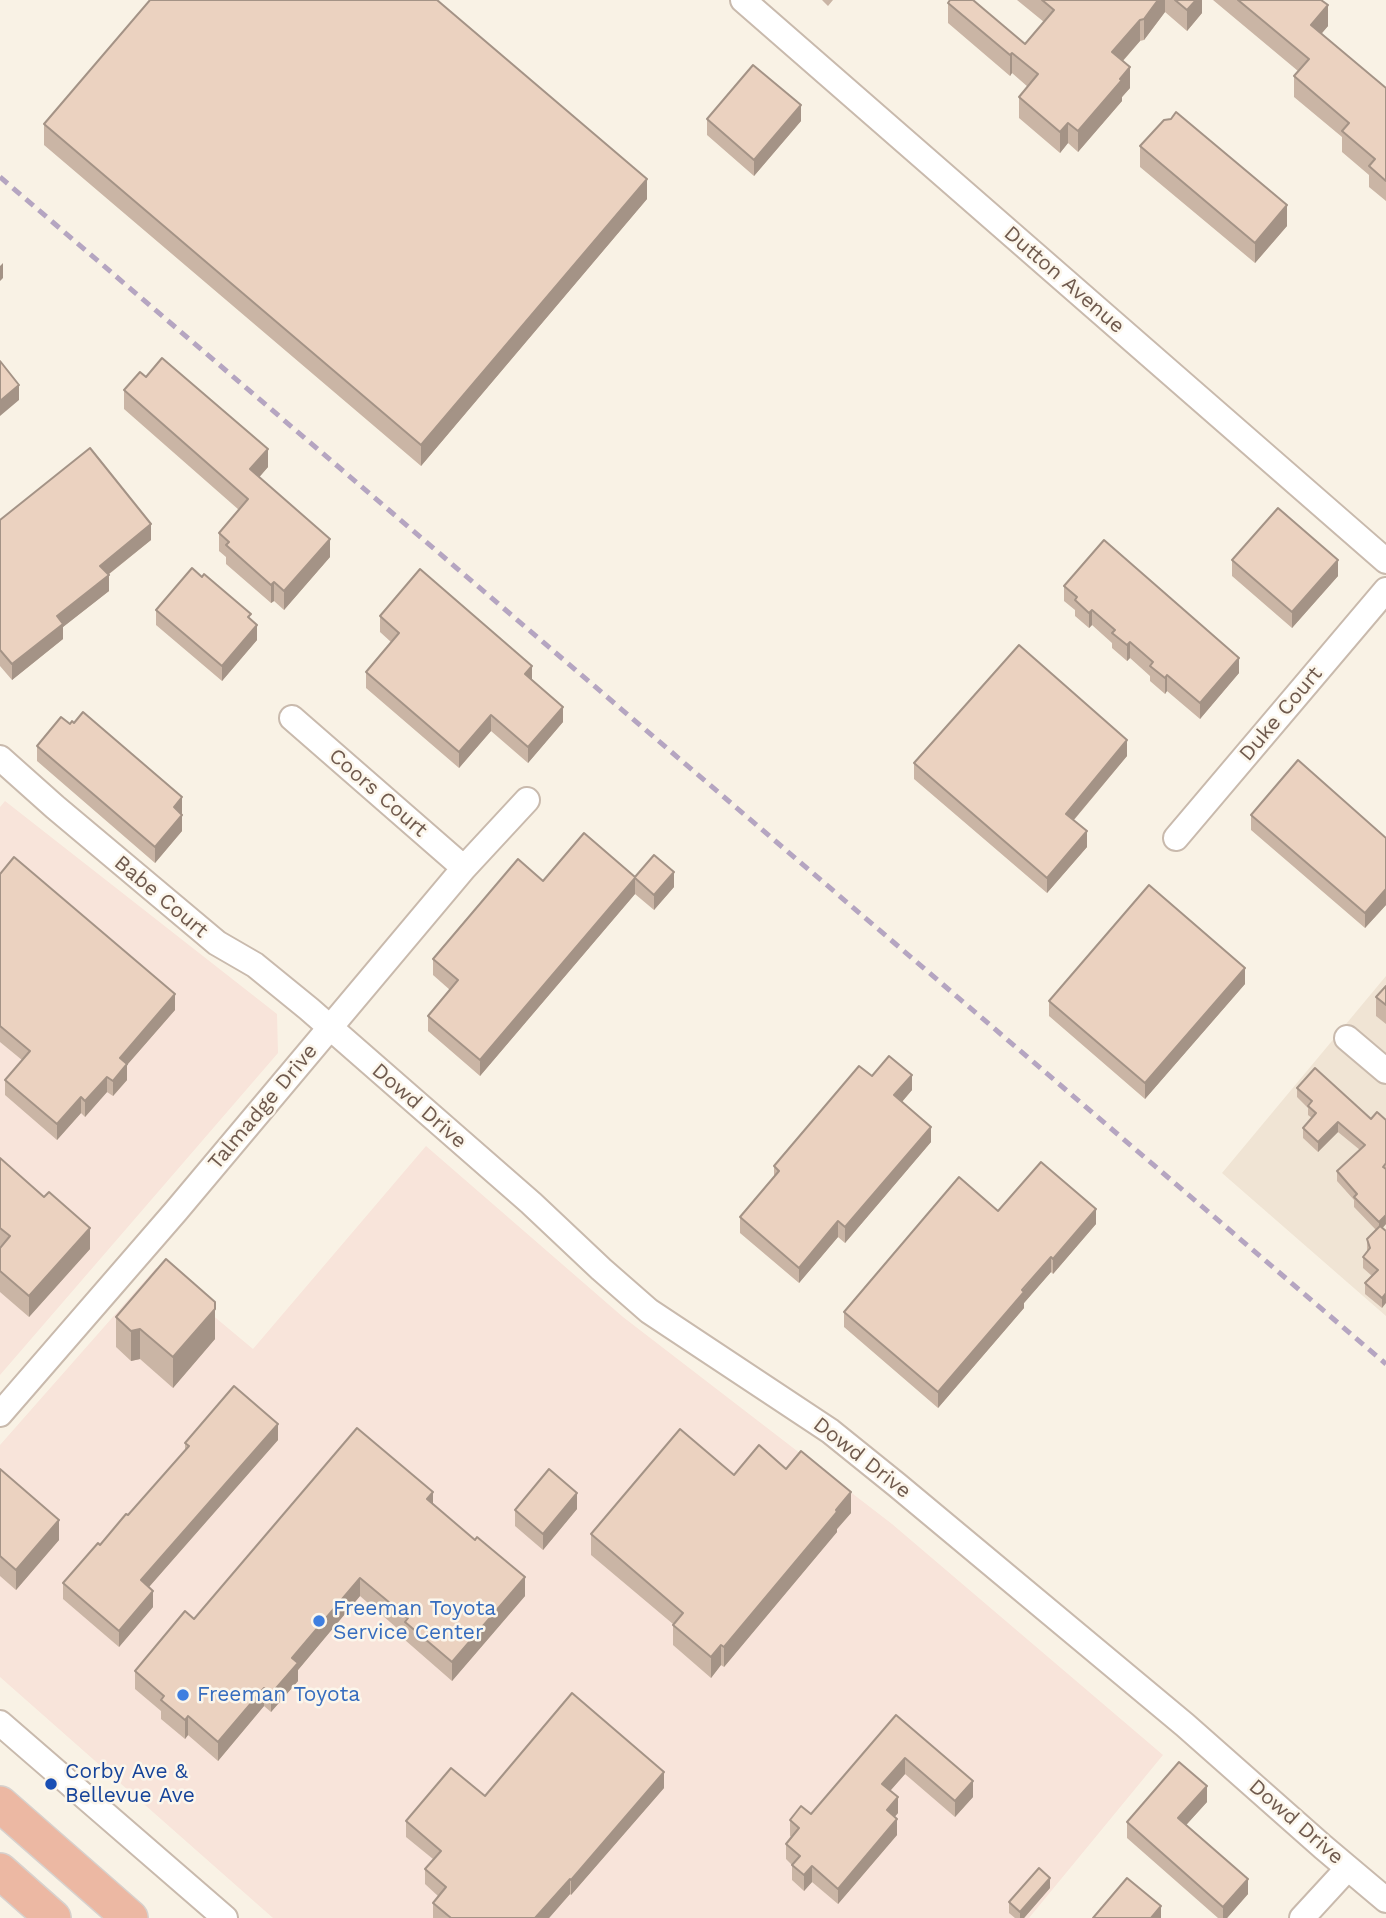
<!DOCTYPE html>
<html>
<head>
<meta charset="utf-8">
<style>
  body { margin:0 }
  canvas { display:block; background:#f9f2e5 }
</style>
</head>
<body>
<canvas width="1386" height="1918"></canvas>
<script>
const ctx = document.querySelector('canvas').getContext('2d');
ctx.lineJoin = 'round';
function paint(path, color) { ctx.fillStyle = color; ctx.fill(path, 'evenodd'); }
function stroke(path, color, width, dash) { ctx.strokeStyle = color; ctx.lineWidth = width; ctx.lineCap = dash ? 'butt' : 'round'; ctx.setLineDash(dash || []); ctx.stroke(path); }
function write(font, color, halo, rows, align = 'center') {
  ctx.font = font + ' "Work Sans",sans-serif'; ctx.lineWidth = 5; ctx.setLineDash([]); ctx.textBaseline = 'middle'; ctx.strokeStyle = halo; ctx.fillStyle = color; for (const [text, x, y, turn = 0] of rows) {
    ctx.save(); ctx.translate(x, y); ctx.rotate((+turn || 0) * Math.PI / 180); ctx.textAlign = isNaN(turn) ? turn : align; if (halo) ctx.strokeText(text, 0, 0); ctx.fillText(text, 0, 0); ctx.restore();
  }
}
paint(new Path2D(`
  M1386,976V1316L1222,1173Z`), '#f0e4d4');
paint(new Path2D(`
  M5,801L277,1014L278,1053L0,1375V807Z
  M426,1146L623,1317L892,1524L1163,1755L1029,1918H273L0,1677V1445L156,1268L253,1349Z`), '#f8e4da');
const minor = new Path2D(`
  M743,0L1386,561
  M292,718L464,868
  M0,758L55,807L217,943L255,965L309,1009L531,1203L601,1269L649,1311L830,1431L897,1485L1185,1725L1323,1847L1386,1900
  M1176,838L1386,590
  M1347,1038L1386,1071
  M0,1414L176,1211L464,868L527,800
  M0,1723L225,1918
  M1302,1918L1348,1868`);
const highway = new Path2D(`
  M0,1804L130,1918
  M0,1871L53,1918`);
stroke(minor, '#c9baad', 28);
stroke(highway, '#d7d1cd', 38);
stroke(minor, '#fff', 24);
stroke(highway, '#ecb8a3', 35);
stroke(new Path2D(`
  M0,177L1386,1364`), '#b5a5c1', 5, [10, 7]);
paint(new Path2D(`
  M822,0H833L828,6Z
  M1017,0H1202V13L1187,31L1165,12L1144,40L1140,41L1123,61L1130,88L1122,97V101L1078,152L1068,143L1060,153L1019,118V97L1028,87L1012,73L1010,76L948,23V3L1025,44L1044,22Z
  M1213,0H1321L1328,26L1321,34L1386,88V201L1369,187V175L1342,152V137L1294,97V76L1298,71Z
  M707,119L801,121L754,176L707,135Z
  M44,124L647,199L421,466L44,145Z
  M1140,146L1287,226L1255,263L1140,167Z
  M146,377L268,467L259,477L330,557L284,610L274,601L271,603L226,564V557L219,551V533L239,510L124,409V390Z
  M0,520L151,540L108,575L109,591L63,627V639L12,680L0,666Z
  M1232,560L1338,576L1292,628L1232,576Z
  M1064,586L1239,673L1200,719L1167,691L1165,694L1150,681V676L1130,658L1127,661L1112,648V643L1092,625L1089,628L1075,616V610L1064,601Z
  M156,610L251,619L257,640L222,681L156,625Z
  M380,616L532,680L563,722L528,763L491,731L459,768L366,688V672L391,642L380,632Z
  M37,746L182,813V831L155,863L37,761Z
  M1127,756L1074,820L1087,847L1047,893L914,779V763Z
  M1251,815L1386,838V905L1365,928L1251,830Z
  M0,874L175,1010L127,1065V1080L113,1096L107,1092L85,1117L81,1113L57,1140L5,1095V1080L22,1060L0,1042Z
  M635,877L674,887L654,910L635,894L480,1076L428,1031V1016L450,990L433,975V959L543,881Z
  M1245,984L1145,1099L1049,1016V1001Z
  M1386,986V1024L1376,1016V997Z
  M872,1076L912,1090L902,1102L931,1142L845,1243L838,1237L799,1283L740,1233V1217L774,1178V1166Z
  M1297,1088L1371,1119L1386,1120V1224L1382,1228V1308L1365,1294V1283L1372,1276L1363,1268V1257L1367,1251V1239L1376,1230L1354,1207V1200L1337,1181V1171L1360,1150L1338,1132L1318,1152L1303,1138V1128L1312,1118L1308,1115V1108L1297,1097Z
  M0,1158L44,1197L90,1249L29,1317L0,1292Z
  M998,1211L1096,1224L1053,1274L1051,1272L1024,1303V1308L938,1408L844,1327V1312Z
  M116,1317L215,1339L173,1388L140,1359L131,1361L116,1347Z
  M278,1440L149,1587L153,1607L119,1647L63,1599V1583L128,1515L185,1450V1443Z
  M0,1469L59,1540L16,1590L0,1576Z
  M786,1469L851,1513L837,1529V1532L724,1667L721,1665L711,1678L673,1645V1624L591,1555V1534L734,1475Z
  M433,1504L525,1596L452,1681L405,1640V1635L360,1596L298,1670V1681L271,1712L264,1706L218,1761L188,1735L185,1739L161,1719V1711L135,1689V1671L194,1619Z
  M577,1509L543,1550L515,1526V1510Z
  M896,1715L973,1797L955,1817L905,1774L890,1791L898,1813L894,1817L897,1835L838,1904L812,1882L804,1891L792,1880V1865L786,1859V1844L791,1837L790,1836V1820L811,1814Z
  M664,1788L571,1895L570,1894L549,1918H433V1903L438,1896L425,1884V1869L433,1859L406,1837V1821L485,1796Z
  M1207,1802L1186,1825L1248,1894L1227,1918H1218L1127,1838V1822Z
  M1050,1888L1024,1918H1015L1009,1913V1902Z`), '#cab5a5');
paint(new Path2D(`
  M1158,0H1165V12L1144,40V19Z
  M1196,0H1202V13L1187,31V10Z
  M1328,5V26L1311,46V25Z
  M1140,20V41L1112,73V52Z
  M1012,53V73L1010,76V55Z
  M1130,67V88L1122,97V101L1078,152V131Z
  M801,105V121L754,176V160Z
  M1068,123V143L1060,153V132Z
  M647,179V199L421,466V445Z
  M1287,205V226L1255,263V243Z
  M3,263V278L0,281V266Z
  M19,385V400L0,416V401Z
  M268,449V467L250,488V469Z
  M151,524V540L100,581V566Z
  M330,539V557L284,610V591Z
  M1338,560V576L1292,628V612Z
  M109,575V591L63,627V639L12,680V664L57,616Z
  M274,582V601L271,603V585Z
  M1092,610V625L1089,628V613Z
  M257,625V640L222,681V666Z
  M1130,642V658L1127,661V645Z
  M1239,658V673L1200,719V703Z
  M532,666V682L525,674Z
  M1167,675V691L1165,694V678Z
  M563,707V722L528,763V747Z
  M491,715V731L459,768V752Z
  M1127,740V756L1066,829V814Z
  M182,797V813L174,823V807Z
  M182,815V831L155,863V847Z
  M1087,831V847L1047,893V878Z
  M674,872V887L654,910V895Z
  M635,878V894L480,1076V1060Z
  M1386,889V905L1365,928V913Z
  M1245,968V984L1145,1099V1083Z
  M175,994V1010L127,1065V1080L113,1096V1081L120,1058Z
  M912,1075V1090L894,1111V1095Z
  M107,1077V1092L85,1117V1101Z
  M81,1097V1113L57,1140V1124Z
  M1338,1122V1132L1318,1152V1142Z
  M931,1127V1142L845,1243V1227Z
  M1096,1209V1224L1053,1274V1259Z
  M1386,1215V1224L1379,1232V1222Z
  M838,1221V1237L799,1283V1268Z
  M90,1228V1249L29,1317V1296Z
  M1051,1257V1272L1024,1303V1308L938,1408V1392Z
  M1386,1293V1303L1382,1308V1298Z
  M215,1309V1339L173,1388V1357Z
  M140,1329V1359L131,1361V1331Z
  M278,1424V1440L141,1596V1580Z
  M433,1492V1511L427,1499Z
  M851,1492V1513L837,1529V1532L724,1667V1647Z
  M577,1493V1509L543,1550V1534Z
  M59,1520V1540L16,1590V1570Z
  M525,1577V1596L452,1681V1662Z
  M360,1578V1596L298,1670V1681L271,1712V1694L292,1658Z
  M153,1591V1607L119,1647V1631Z
  M721,1645V1665L711,1678V1657Z
  M264,1688V1706L218,1761V1742Z
  M188,1716V1735L185,1739V1720Z
  M905,1758V1774L882,1800V1784Z
  M664,1772V1788L571,1895V1880Z
  M973,1781V1797L955,1817V1801Z
  M1207,1786V1802L1178,1834V1818Z
  M898,1797V1813L887,1826V1810Z
  M897,1819V1835L838,1904V1889Z
  M812,1866V1882L804,1891V1875Z
  M1050,1878V1888L1024,1918H1020V1912Z
  M570,1879V1894L549,1918H535Z
  M1248,1879V1894L1227,1918H1223V1907Z
  M1161,1906V1918H1151Z`), '#a49386');
const building = new Path2D(`
  M150,0H437L647,179L421,445L44,124Z
  M950,0H973L1025,44L1054,10L1042,0H1158L1144,19L1140,20L1112,52L1130,67L1120,79L1122,80L1078,131L1068,123L1060,132L1019,97L1038,74L1012,53L1010,55L948,3Z
  M1175,0H1196L1187,10Z
  M1238,0H1321L1328,5L1311,25L1386,88V181L1369,166L1375,159L1342,131L1349,123L1294,76L1309,59Z
  M753,65L801,105L754,160L707,119Z
  M1176,112L1287,205L1255,243L1140,146L1164,120L1171,119Z
  M162,358L268,449L250,469L330,539L284,591L274,582L271,585L226,545L229,542L219,533L248,499L124,390L140,372L146,377Z
  M0,361L19,385L0,401Z
  M90,448L151,524L100,566L109,575L57,616L63,624L12,664L0,650V520Z
  M1278,508L1338,560L1292,612L1232,560Z
  M1104,540L1239,658L1200,703L1167,675L1165,678L1150,666L1153,662L1130,642L1127,645L1112,633L1115,630L1092,610L1089,613L1075,600L1077,597L1064,586Z
  M192,568L202,577L204,574L251,614L248,617L257,625L222,666L156,610Z
  M420,569L532,666L525,674L563,707L528,747L491,715L459,752L366,672L399,633L380,616Z
  M1019,645L1127,740L1066,814L1087,831L1047,878L914,763Z
  M83,712L182,797L174,807L182,815L155,847L37,746L61,717L70,724L72,721L74,723Z
  M1298,760L1386,838V889L1365,913L1251,815Z
  M584,833L635,877L654,855L674,872L654,895L635,878L480,1060L428,1016L458,980L433,959L518,859L543,881Z
  M14,857L175,994L120,1058L127,1064L113,1081L107,1077L85,1101L81,1097L57,1124L5,1080L30,1051L0,1026V874Z
  M1149,885L1245,968L1145,1083L1049,1001Z
  M1386,986V1005L1376,997Z
  M889,1056L912,1075L894,1095L931,1127L845,1227L838,1221L799,1268L740,1217L779,1171L774,1166L859,1066L872,1076Z
  M1315,1068L1371,1119L1377,1112L1386,1120V1163L1383,1167L1386,1169V1215L1379,1222L1354,1197L1357,1194L1337,1171L1365,1145L1338,1122L1318,1142L1303,1128L1316,1113L1308,1106L1312,1101L1297,1088Z
  M0,1158L44,1197L49,1192L90,1228L29,1296L0,1271V1248L10,1236L0,1228Z
  M1041,1162L1096,1209L1053,1259L1051,1257L1022,1290L1024,1292L938,1392L844,1312L959,1177L998,1211Z
  M1380,1226L1386,1231V1293L1382,1298L1365,1283L1378,1270L1363,1257L1370,1248L1367,1239Z
  M166,1259L215,1302V1309L173,1357L140,1329L131,1331L116,1317Z
  M234,1386L278,1424L141,1580L153,1591L119,1631L63,1583L98,1543L100,1545L126,1514L128,1515L189,1446L185,1443Z
  M357,1428L433,1492L427,1499L475,1540L477,1537L525,1577L452,1662L405,1622L408,1618L360,1578L292,1658L298,1663L271,1694L264,1688L218,1742L188,1716L185,1720L161,1700L164,1696L135,1671L185,1611L194,1619Z
  M680,1429L734,1475L759,1445L786,1469L801,1451L851,1492L836,1510L837,1512L724,1647L721,1645L711,1657L673,1625L683,1613L591,1534Z
  M0,1469L59,1520L16,1570L0,1556Z
  M549,1469L577,1493L543,1534L515,1510Z
  M572,1693L664,1772L571,1880L570,1879L535,1918H451L433,1903L446,1887L425,1869L441,1851L406,1821L451,1768L485,1796Z
  M896,1715L973,1781L955,1801L905,1758L882,1784L898,1797L887,1810L897,1819L838,1889L812,1866L804,1875L792,1865L800,1856L786,1844L799,1828L790,1820L801,1806L811,1814Z
  M1179,1762L1207,1786L1178,1818L1248,1879L1223,1907L1127,1822Z
  M1039,1868L1050,1878L1020,1912L1009,1902Z
  M1127,1878L1161,1906L1151,1918H1093Z`);
paint(building, '#ebd2c0');
stroke(building, '#a49386', 2);
for (const [x, y, r, color] of [
  [319,1621,7,"#3f7fe0"],
  [183,1695,7,"#3f7fe0"],
  [51,1784,7,"#1a4fb4"]
]) { const dot = new Path2D(); dot.arc(x, y, r, 0, 2 * Math.PI); ctx.fillStyle = color; ctx.fill(dot); stroke(dot, '#fcf6eb', 2.5); }
write('21px', '#6f5a4e', '#fcf6eb', [
  ["Dutton Avenue",1064,280,41],
  ["Duke Court",1281,714,-50],
  ["Coors Court",378,793,41],
  ["Babe Court",161,897,40],
  ["Dowd Drive",419,1106,41],
  ["Talmadge Drive",263,1107,-50],
  ["Dowd Drive",862,1458,38],
  ["Dowd Drive",1296,1822,41]
]);
write('21px', '#366cbe', '#fcf6eb', [
  ["Freeman Toyota",333,1609],
  ["Service Center",333,1633],
  ["Freeman Toyota",197,1695]
], 'left');
write('21px', '#164399', '#fcf6eb', [
  ["Corby Ave &",65,1772],
  ["Bellevue Ave",65,1796]
], 'left');
</script>
</body>
</html>
